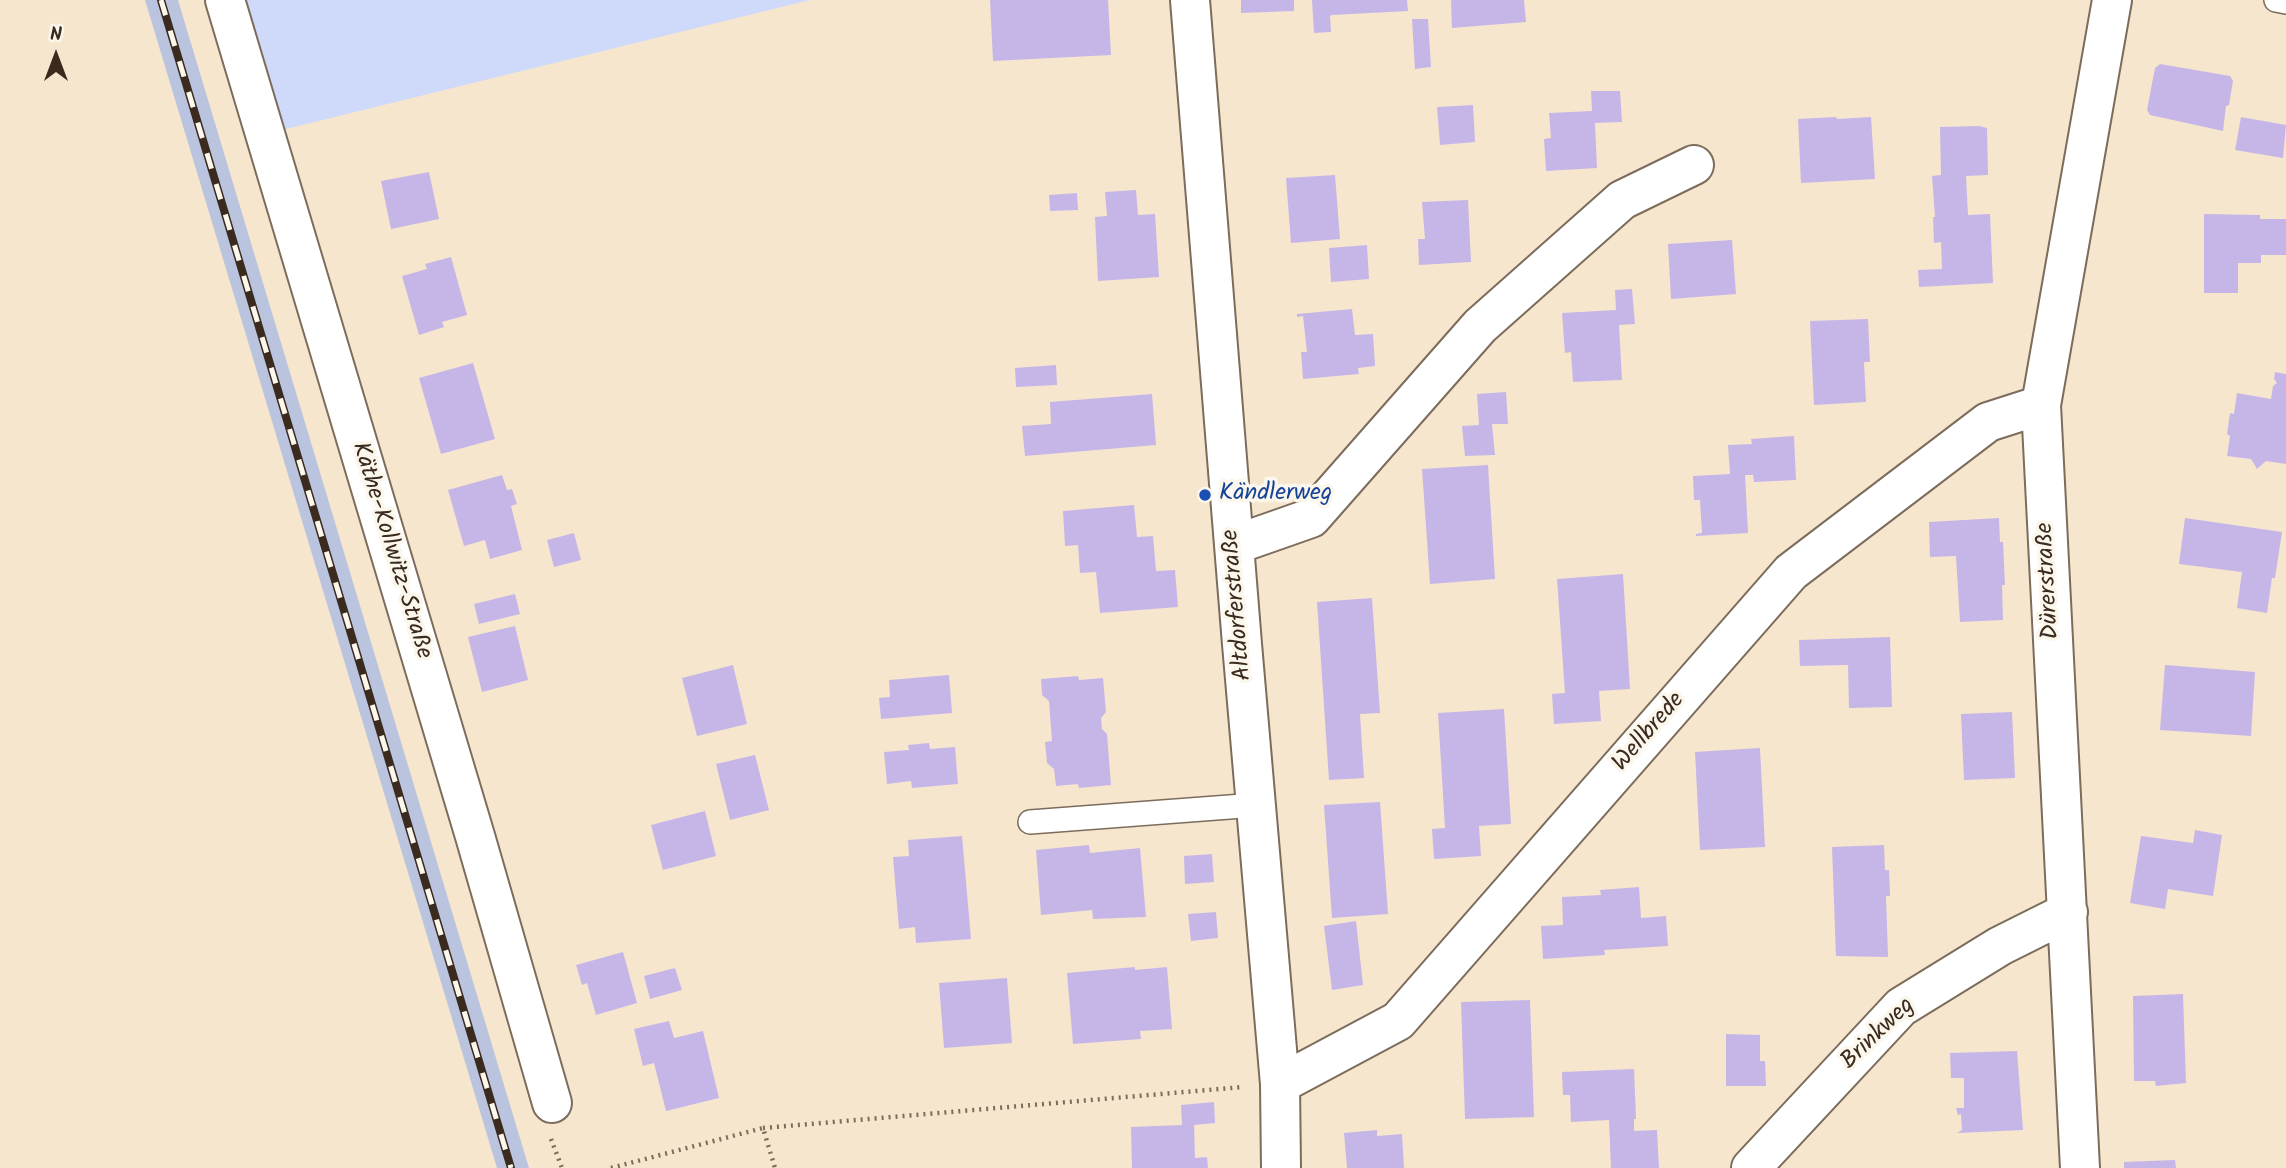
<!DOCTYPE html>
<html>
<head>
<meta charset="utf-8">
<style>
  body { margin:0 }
  #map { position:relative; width:2286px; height:1168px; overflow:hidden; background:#f6e6ce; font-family:Kalam,sans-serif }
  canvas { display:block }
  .north { position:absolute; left:21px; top:21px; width:70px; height:70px; -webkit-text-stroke:5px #fbf7ec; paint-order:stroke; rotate:0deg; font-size:19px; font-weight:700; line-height:28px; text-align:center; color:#3b2a1e }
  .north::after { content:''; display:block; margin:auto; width:24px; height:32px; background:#3b2a1e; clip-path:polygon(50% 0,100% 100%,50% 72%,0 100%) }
</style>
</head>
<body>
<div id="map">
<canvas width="2286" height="1168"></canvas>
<div class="north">N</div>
</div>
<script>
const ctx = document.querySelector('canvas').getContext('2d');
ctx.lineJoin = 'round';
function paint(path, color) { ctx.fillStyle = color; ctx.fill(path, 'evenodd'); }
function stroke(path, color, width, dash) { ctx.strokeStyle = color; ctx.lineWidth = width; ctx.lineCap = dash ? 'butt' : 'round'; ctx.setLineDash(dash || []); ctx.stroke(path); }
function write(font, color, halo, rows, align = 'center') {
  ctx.font = font + ' Kalam,sans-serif'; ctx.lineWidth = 7; ctx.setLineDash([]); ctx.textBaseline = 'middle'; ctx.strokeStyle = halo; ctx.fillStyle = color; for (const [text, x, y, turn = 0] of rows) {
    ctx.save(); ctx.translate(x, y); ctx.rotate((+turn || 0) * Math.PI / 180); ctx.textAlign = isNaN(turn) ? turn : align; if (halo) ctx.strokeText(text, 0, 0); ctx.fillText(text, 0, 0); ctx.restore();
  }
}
paint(new Path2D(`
  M246,0H810L282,130Z`), '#cfdafa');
paint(new Path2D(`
  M145,0H178L529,1168H497Z`), '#bac4de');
paint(new Path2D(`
  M990,0H1108L1111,55L993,61Z
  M1241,0H1294V11L1241,13Z
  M1312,0H1407L1408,11L1332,15L1330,16L1331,32L1314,33Z
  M1451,0H1524L1526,22L1452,28Z
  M1412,19H1428L1431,67L1415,69Z
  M2160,64L2230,76L2233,81L2229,105L2226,106L2223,131L2150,115L2147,110L2155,68Z
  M1591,91H1620L1622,122L1595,123L1597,168L1546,171L1544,139L1551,138L1549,113L1592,111Z
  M1473,105L1475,142L1440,145L1437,107Z
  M1836,117L1837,119L1871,117L1875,179L1801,183L1798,119Z
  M2241,117L2286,125L2283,158L2235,150Z
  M1979,126L1987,128L1988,175L1966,176L1968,215L1990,214L1993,283L1919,287L1918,270L1942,269L1941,242L1934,243L1933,217H1935L1932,176L1941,175L1940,127Z
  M429,172L439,219L391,229L381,181Z
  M1335,175L1340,239L1291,243L1286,178Z
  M1136,190L1138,215L1155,214L1159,277L1098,281L1095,217L1107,216L1105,192Z
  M1077,193L1078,210L1050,211L1049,195Z
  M1468,200L1471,262L1419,265L1418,239H1425L1422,202Z
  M2204,214L2260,215V219H2286V255H2261V263H2238V293H2204Z
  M1732,240L1736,294L1671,299L1668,244Z
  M1367,245L1369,279L1331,282L1329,248Z
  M451,257L467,315L442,322L444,327L419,335L402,276L427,269L425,264Z
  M1632,289L1635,324L1619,325L1622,380L1573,382L1571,352L1565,353L1562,313L1616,310L1615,290Z
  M1352,309L1355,335L1373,334L1375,366L1358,368L1359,374L1303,379L1301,352H1307L1303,316L1297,317V314Z
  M1868,319L1870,362H1864L1866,402L1814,405L1810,321Z
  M473,363L495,439L441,454L419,378Z
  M1056,365L1057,385L1016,387L1015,368Z
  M2275,372L2286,374V464L2266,461L2257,469L2251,459L2227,456L2230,436L2227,434L2230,413L2234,414L2237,393L2271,399L2273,386L2277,383L2274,379Z
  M1506,392L1508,424H1492L1495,455L1465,456L1462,426L1479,425L1477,394Z
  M1152,394L1156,445L1025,456L1022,426L1051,424L1050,402Z
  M1794,436L1796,480L1754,482L1753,475H1745L1748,533L1696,536V534L1702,533L1700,500H1694L1693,476L1730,474L1728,445L1752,444L1751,439Z
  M1488,465L1495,579L1430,584L1422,469Z
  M502,475L507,490L512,489L517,504L511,506L522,550L490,559L485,540L464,546L448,490Z
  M1134,505L1137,537L1153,536L1156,571L1175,570L1178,607L1100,613L1096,572L1080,573L1078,545L1065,546L1063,511Z
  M1999,518L2000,542H2003L2005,585H2002L2003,620L1960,622L1956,556L1930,557L1929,522Z
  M2185,518L2282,532L2275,578H2272L2267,613L2237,608L2242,572L2179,564Z
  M574,533L581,560L554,567L547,540Z
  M1623,574L1630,689L1599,691L1601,721L1554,724L1552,694L1565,693L1557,579Z
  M515,594L520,614L479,624L474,604Z
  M1372,598L1380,713L1360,714L1364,778L1329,780L1317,602Z
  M515,626L528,680L482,692L468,637Z
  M1890,637L1892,707L1849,708L1848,665L1800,666L1799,640Z
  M733,665L747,724L697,736L682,678Z
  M2165,665L2255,672L2251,736L2160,730Z
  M949,675L952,713L881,719L879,698L890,697L889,680Z
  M1078,676L1079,680L1103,678L1106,712L1101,718L1102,729L1107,734L1111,785L1079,788L1078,784L1056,786L1054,769L1047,763L1045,742L1052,741L1049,701L1042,695L1041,679Z
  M1504,709L1511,824L1479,826L1481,856L1434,859L1432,829L1445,828L1438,713Z
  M2012,712L2015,778L1964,780L1961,714Z
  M929,743L930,749L955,747L958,784L912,788L911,781L887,784L884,752L909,750L908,745Z
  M1760,748L1765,847L1700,850L1695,752Z
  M755,755L769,810L730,820L716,764Z
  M1380,802L1388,914L1332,918L1324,805Z
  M705,811L716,856L663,870L651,825Z
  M2195,830L2222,835L2213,896L2168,889L2165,909L2130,903L2141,836L2193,843Z
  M962,836L971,939L916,943L915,927L899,929L893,857L909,856L908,840Z
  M1089,845L1090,853L1140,848L1146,917L1093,919L1092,910L1041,915L1036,850Z
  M1884,845L1885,870H1889L1890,896H1886L1888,957L1836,956L1832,847Z
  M1212,854L1214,882L1185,884L1184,856Z
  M1639,887L1641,918L1666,916L1668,946L1604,950L1605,955L1543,959L1541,926L1563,925L1562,897L1601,895L1600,890Z
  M1216,912L1218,938L1191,941L1188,914Z
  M1356,921L1363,985L1332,990L1324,926Z
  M623,952L637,1003L596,1015L587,983L582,985L576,965Z
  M1135,967V970L1167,967L1172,1029L1140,1031L1141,1039L1073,1044L1067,973Z
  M675,968L682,990L650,999L644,976Z
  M1007,978L1012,1043L944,1048L939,983Z
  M2183,994L2186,1083L2156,1086L2155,1081H2134L2133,996Z
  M1530,1000L1534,1117L1465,1119L1461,1002Z
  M669,1021L674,1038L703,1031L719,1098L666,1111L654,1063L643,1066L634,1029Z
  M1726,1034L1760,1035V1061H1765L1766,1086H1726Z
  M2017,1051L2023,1130L1957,1133L1962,1130L1961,1114L1958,1115L1956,1108H1964V1078H1951L1950,1053Z
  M1634,1069L1636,1119H1634V1131L1657,1130L1659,1168H1611L1609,1120L1571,1122L1570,1095H1563L1562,1072Z
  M1214,1102L1215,1123L1194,1125L1195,1158L1207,1157L1208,1168H1132L1131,1127L1182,1125L1181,1105Z
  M1377,1130V1136L1402,1134L1404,1168H1347L1344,1133Z
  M2175,1160L2176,1168H2124V1162Z`), '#c6b6e8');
const lane = new Path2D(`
  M2276,0L2286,2
  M1030,822L1256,805`);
const street = new Path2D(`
  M225,0L475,836L552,1103
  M1190,0L1242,644L1280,1084L1281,1168
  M1234,545L1311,518L1480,326L1622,200L1694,165
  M1280,1084L1398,1021L1791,572L1988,422L2041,405
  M1751,1168L1901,1007L2000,946L2068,912
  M2080,1168L2041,405L2112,0`);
stroke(lane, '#7c6c5c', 26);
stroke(street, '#7c6c5c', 42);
stroke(new Path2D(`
  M763,1128L1243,1087
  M551,1139L562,1168
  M611,1168L763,1128L775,1168`), '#7c6c5c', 4.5, [2, 5]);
stroke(lane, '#fff', 23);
stroke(street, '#fff', 38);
const rail = new Path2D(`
  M161,0L511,1168`);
stroke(rail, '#3b2a1e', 8);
stroke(rail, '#fbf7ec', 5, [16]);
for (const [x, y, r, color] of [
  [1205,495,7,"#1a4fb4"]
]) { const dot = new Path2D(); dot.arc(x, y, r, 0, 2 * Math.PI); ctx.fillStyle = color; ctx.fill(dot); stroke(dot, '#fbf7ec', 2.5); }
write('24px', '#164399', '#fbf7ec', [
  ["Kändlerweg",1219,495]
], 'left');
write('24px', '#3b2a1e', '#fbf7ec', [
  ["Käthe-Kollwitz-Straße",390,551,73],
  ["Dürerstraße",2050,581,-93],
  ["Altdorferstraße",1239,605,-95],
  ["Wellbrede",1650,733,-49],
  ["Brinkweg",1879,1035,-44]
]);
</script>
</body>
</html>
